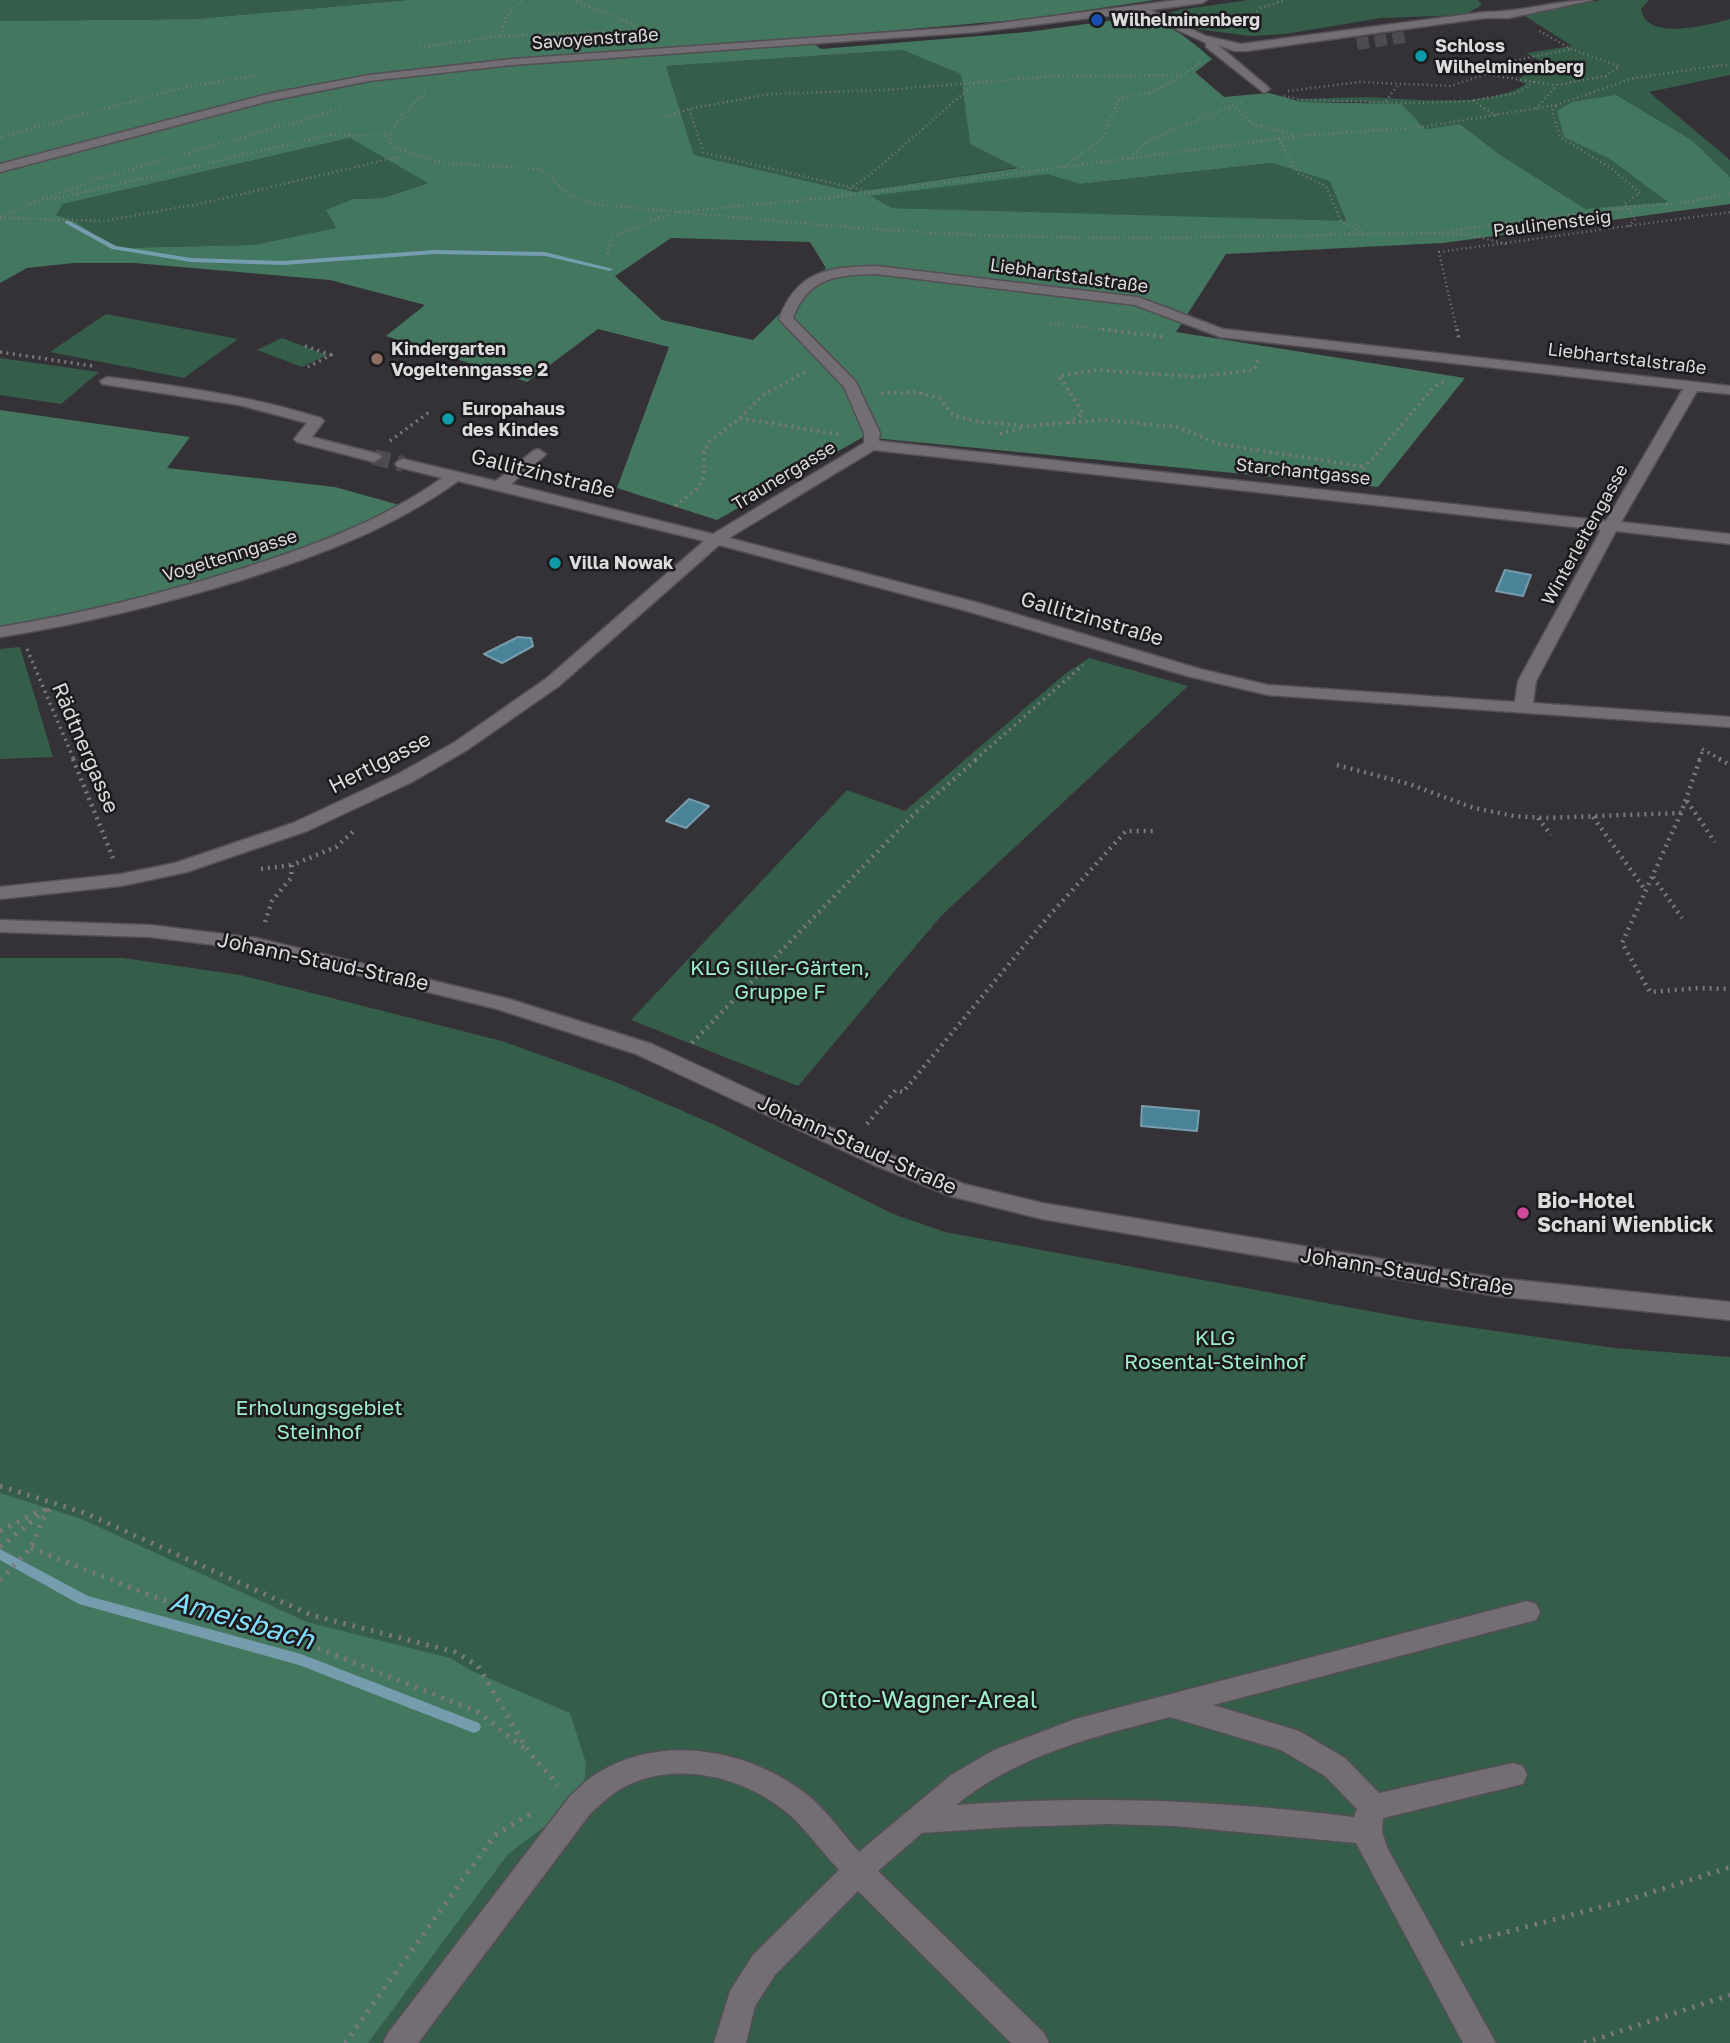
<!DOCTYPE html>
<html>
<head>
<meta charset="utf-8">
<style>
  body { margin:0 }
  canvas { display:block; background:#353237 }
</style>
</head>
<body>
<canvas width="1730" height="2043"></canvas>
<script>
const ctx = document.querySelector('canvas').getContext('2d');
ctx.lineJoin = 'round';
function paint(path, color) { ctx.fillStyle = color; ctx.fill(path, 'evenodd'); }
function stroke(path, color, width, dash) { ctx.strokeStyle = color; ctx.lineWidth = width; ctx.lineCap = dash ? 'butt' : 'round'; ctx.setLineDash(dash || []); ctx.stroke(path); }
function write(font, color, halo, rows, align = 'center') {
  ctx.font = font + ' "Golos Text",sans-serif'; ctx.lineWidth = 5; ctx.setLineDash([]); ctx.textBaseline = 'middle'; ctx.strokeStyle = halo; ctx.fillStyle = color; for (const [text, x, y, turn = 0] of rows) {
    ctx.save(); ctx.translate(x, y); ctx.rotate((+turn || 0) * Math.PI / 180); ctx.textAlign = isNaN(turn) ? turn : align; if (halo) ctx.strokeText(text, 0, 0); ctx.fillText(text, 0, 0); ctx.restore();
  }
}
paint(new Path2D(`
  M0,0H408L195,19L0,21Z
  M1248,0H1478L1482,5L1464,15L1381,18L1285,34L1251,36L1196,29L1165,15L1179,10Z
  M1602,0H1649L1641,9C1646,42 1708,25 1730,19V75L1649,92L1730,160V177L1693,141L1565,137L1611,160L1669,202L1585,210L1499,154L1460,124L1425,129L1367,102H1302L1296,99C1325,99 1354,96 1383,98C1423,100 1491,107 1526,84L1518,81L1520,78L1541,65L1539,60L1526,53L1572,46L1522,14Z
  M902,50L962,74L970,144L1020,167L855,192L694,155L666,66Z
  M350,138L430,182L381,198L353,199L327,211L336,228L253,245L114,248L76,222L56,215L63,204Z
  M1272,163L1330,180L1346,222L892,208L870,196L1048,173L1080,184Z
  M106,314L238,339L184,378L50,352Z
  M282,338L327,355L302,367L257,350Z
  M0,358L99,372L61,404L0,395Z
  M20,647L53,757L0,759V649Z
  M1089,658L1188,686L941,916L798,1086L631,1020L847,790L905,811L1066,673Z
  M0,958H123L240,975L502,1041L613,1081L715,1125L893,1214L945,1232L1412,1319L1615,1348L1730,1357V2043H0Z`), '#345d4a');
paint(new Path2D(`
  M408,0H1155L1026,19L807,38L821,49L1028,32L1137,17C1167,20 1190,40 1212,59L1195,72L1224,97L1269,93L1302,102L1401,104L1425,129L1460,124L1499,154L1585,209L1668,202L1611,160L1564,137L1557,111L1572,102L1616,95L1693,141L1730,177V204L1443,243L1226,254L1176,332L1465,378L1378,487L863,437L717,520L617,488L669,347L598,329L527,382L386,336L425,305L330,280L135,263H74L27,268L0,283V21L195,19ZM902,50L961,74L970,144L1018,168L855,192L694,155L666,66ZM350,138L428,183L382,198L353,199L326,210L336,228L253,245L114,248L76,222L56,215L63,204ZM1272,163L1330,181L1346,221L892,208L871,196L1047,174L1080,184ZM671,238L810,242L826,268L753,340L662,320L615,276Z
  M0,410L190,437L167,468L335,487L403,506C275,562 138,610 0,627Z
  M0,1493L79,1518L307,1622L450,1658L472,1671L570,1713L586,1763L583,1798L508,1854L368,2043H0Z`), '#437760');
const water = new Path2D(`
  M1505,570L1531,575L1523,596L1496,591Z
  M518,637L531,638L533,646L502,663L484,654Z
  M689,799L709,806L686,828L666,821Z
  M1142,1106L1199,1111L1197,1131L1141,1126Z`);
paint(water, '#4a8397');
stroke(water, '#769dad', 2);
paint(new Path2D(`
  M65,221H69L116,246L191,258L283,261L435,250L545,252L613,269L610,271L545,256L435,254L283,265L191,262L112,249L65,223Z
  M0,1549L88,1596L301,1654L479,1723L481,1727L479,1731L474,1733L299,1665L79,1604L0,1560Z`), '#769dad');
stroke(new Path2D(`
  M1357,44L1405,37`), '#4e4b50', 12, [12, 6]);
stroke(new Path2D(`
  M374,457L403,464`), '#4e4b50', 16, [16, 8]);
const minor = new Path2D(`
  M1177,0H1207L1202,3L1151,10L1206,36L1241,44L1485,12C1522,12 1557,0 1593,0L1509,18H1485L1246,51H1234L1218,45L1268,87L1270,89L1264,93L1206,47V43L1138,12L977,32L512,65L369,81L269,101L0,172V164L268,94L369,75L512,59L977,26Z
  M876,266L1138,297L1223,329L1730,386V394L1697,391L1621,522L1730,534V544L1616,531L1536,681L1533,703L1730,717V727L1268,695L1187,676L967,611L719,545L559,686L467,750L412,782L307,831L187,872L121,886L0,899V887L121,874L175,863L293,823L398,774L455,742L547,678L704,541L458,481C393,528 320,555 245,579C164,604 83,624 0,637V627C79,614 157,595 234,571C307,548 379,523 442,478L398,467L395,464L398,461L403,459L496,481L533,451L538,449L546,454L543,457L511,484L713,534L864,443V433L844,387L779,319C797,270 830,267 876,266ZM876,274L1135,305L1220,337L1683,389L1606,521L879,441L880,433L856,382L793,318C808,277 837,275 876,274ZM874,450L1601,530L1518,681L1515,702L1268,685L1200,669L979,603L729,538Z
  M107,377C180,386 251,396 321,418L324,421L312,437L379,454L382,457L374,462L297,442L294,439L307,423L239,405L102,384L100,381Z
  M0,920L150,925L256,938L509,999L652,1044L888,1154L964,1184L1042,1203L1497,1278L1730,1302V1320L1497,1296L1042,1219L950,1196L872,1164L636,1054L497,1009L256,950L150,937L0,932Z
  M1527,1601L1536,1604L1540,1612L1536,1620L1213,1705L1299,1731L1345,1758L1379,1793L1513,1763L1523,1766L1527,1775L1523,1784L1383,1818L1382,1832L1388,1849L1496,2043H1463L1356,1843L1175,1826L1110,1824L1012,1827L922,1833L878,1871L1044,2033L1049,2043H1011L858,1891L775,1975L755,2006L746,2043H714L730,1991L753,1955L839,1870C821,1851 805,1827 785,1811C740,1775 670,1759 619,1790C609,1796 599,1806 590,1814L418,2043H383L388,2033L570,1796C579,1788 588,1778 599,1772C663,1734 747,1749 805,1793C825,1808 842,1833 859,1852L951,1775L994,1750L1075,1719ZM1170,1717L1281,1750L1325,1776L1357,1809L1354,1817C1221,1800 1090,1795 956,1805C1017,1755 1096,1736 1170,1717Z`);
stroke(minor, '#534f54', 3);
stroke(new Path2D(`
  M572,0L631,23L637,30
  M1257,23L1250,18L1261,8L1286,0
  M501,36L506,17L523,0
  M415,48L501,36L608,31
  M1534,82L1556,85
  M1288,91L1359,82L1451,86L1480,76L1493,65L1571,49
  M425,93L402,115L389,136L392,147L444,163L537,169C554,175 554,183 567,193C578,201 591,203 604,205C729,216 854,230 979,235C1131,241 1283,235 1435,233L1471,235L1506,244
  M1284,96L1303,100L1413,103L1473,101L1497,116
  M1474,100L1517,93L1534,82L1485,74
  M1386,101L1397,86
  M1556,106L1552,110L1560,137L1611,168L1640,193L1624,204L1636,218L1627,228
  M1236,108L1253,124L1294,135
  M689,109L704,153L867,191
  M1536,109L1557,85L1606,76L1619,66L1571,49L1538,30
  M666,117L689,109L770,94L886,90L1055,76L1183,75L1200,63
  M0,137L186,87L258,75
  M1278,138L1298,173L1326,186L1341,221L1368,235
  M1129,158L1149,140L1245,101
  M1063,167L1101,140L1119,99L1152,92L1182,76
  M838,196L870,175L974,84
  M50,200L328,135L389,136
  M30,204L95,180L343,108
  M676,212L836,197L1299,136L1422,127L1556,105L1634,78L1730,64
  M1,217L31,204
  M0,218L104,221L204,203L406,155
  M1443,232L1578,213L1688,202L1730,193
  M606,258L612,237L668,215
  M1050,323L1116,331
  M1457,331L1439,252L1730,212`), '#7c797e', 2.5, [1, 3.5]);
stroke(new Path2D(`
  M1102,329L1164,337
  M1457,329L1459,340
  M305,346L331,355L308,367
  M0,352L93,366
  M881,393L918,392L940,399L953,415L978,422L1028,426L1102,420L1177,427L1219,444L1365,467
  M740,418L840,435
  M1068,423L1083,413L1059,376L1098,370L1196,377L1254,370L1259,359
  M1000,434L1025,427
  M390,441L429,412
  M1359,474L1435,386L1445,381
  M675,506L698,488L704,477V452L710,441L740,418L763,395L805,372
  M27,649L74,760
  M1702,749L1722,760
  M975,760L1083,665
  M1699,760L1703,750`), '#7c797e', 3.5, [2, 4.5]);
stroke(new Path2D(`
  M73,759L113,858
  M1719,759L1730,765
  M1337,765L1409,784L1474,808L1514,816L1544,818L1681,813L1700,759
  M1687,801L1715,842
  M1681,813L1622,943L1650,992L1699,988L1730,989
  M1593,817L1646,891
  M1538,818L1551,835
  M261,869L292,865
  M1653,877L1682,918
  M265,922L272,901L291,878L292,865L336,847L355,830
  M692,1043L914,814L977,759
  M867,1124L896,1090L903,1092L1048,917L1126,831H1153`), '#7c797e', 4.5, [2, 5]);
stroke(new Path2D(`
  M0,1486L85,1513L311,1615L455,1652L478,1666L528,1751L558,1785
  M0,1531L43,1509
  M0,1547L47,1509
  M31,1548L157,1598L315,1647L478,1712L524,1748
  M0,1580L31,1548L42,1520L53,1504
  M1461,1944L1628,1900L1730,1867
  M345,2043L494,1836L533,1812
  M1584,2043L1730,1995`), '#7c797e', 5, [2.5, 7]);
paint(minor, '#726e74');
for (const [x, y, r, color] of [
  [1097,20,7,"#1a4fb4"],
  [1421,56,7,"#0f9aa8"],
  [377,359,7,"#8d6e63"],
  [448,419,7,"#0f9aa8"],
  [555,563,7,"#0f9aa8"],
  [1523,1213,7,"#d1479c"]
]) { const dot = new Path2D(); dot.arc(x, y, r, 0, 2 * Math.PI); ctx.fillStyle = color; ctx.fill(dot); stroke(dot, '#1c1a1d', 2.5); }
write('bold 18px', '#dedbdf', '#1c1a1d', [
  ["Wilhelminenberg",1111,20],
  ["Schloss",1435,46],
  ["Wilhelminenberg",1435,67],
  ["Kindergarten",391,349],
  ["Vogeltenngasse 2",391,370],
  ["Europahaus",462,409],
  ["des Kindes",462,430],
  ["Villa Nowak",569,563]
], 'left');
write('18px', '#dedbdf', '#1c1a1d', [
  ["Savoyenstraße",595,39,-4],
  ["Paulinensteig",1552,224,-7],
  ["Liebhartstalstraße",1069,276,8],
  ["Liebhartstalstraße",1627,359,7],
  ["Starchantgasse",1303,472,6],
  ["Traunergasse",784,476,-31],
  ["Winterleitengasse",1585,535,-61],
  ["Vogeltenngasse",230,556,-17]
]);
write('21px', '#dedbdf', '#1c1a1d', [
  ["Gallitzinstraße",543,474,14],
  ["Gallitzinstraße",1092,619,16],
  ["Rädtnergasse",85,748,67],
  ["Hertlgasse",380,763,-27],
  ["Johann-Staud-Straße",323,962,12],
  ["Johann-Staud-Straße",857,1145,24],
  ["Johann-Staud-Straße",1407,1272,9]
]);
write('21px', '#9cefc9', '#1c1a1d', [
  ["KLG Siller-Gärten,",780,968],
  ["Gruppe F",780,992],
  ["KLG",1215,1338],
  ["Rosental-Steinhof",1215,1362],
  ["Erholungsgebiet",319,1408],
  ["Steinhof",319,1432]
]);
write('bold 21px', '#dedbdf', '#1c1a1d', [
  ["Bio-Hotel",1537,1201],
  ["Schani Wienblick",1537,1225]
], 'left');
write('24px', '#9cefc9', '#1c1a1d', [
  ["Otto-Wagner-Areal",929,1700]
]);
write('italic 28px', '#82defd', '#1c1a1d', [
  ["Ameisbach",242,1621,16]
]);
</script>
</body>
</html>
